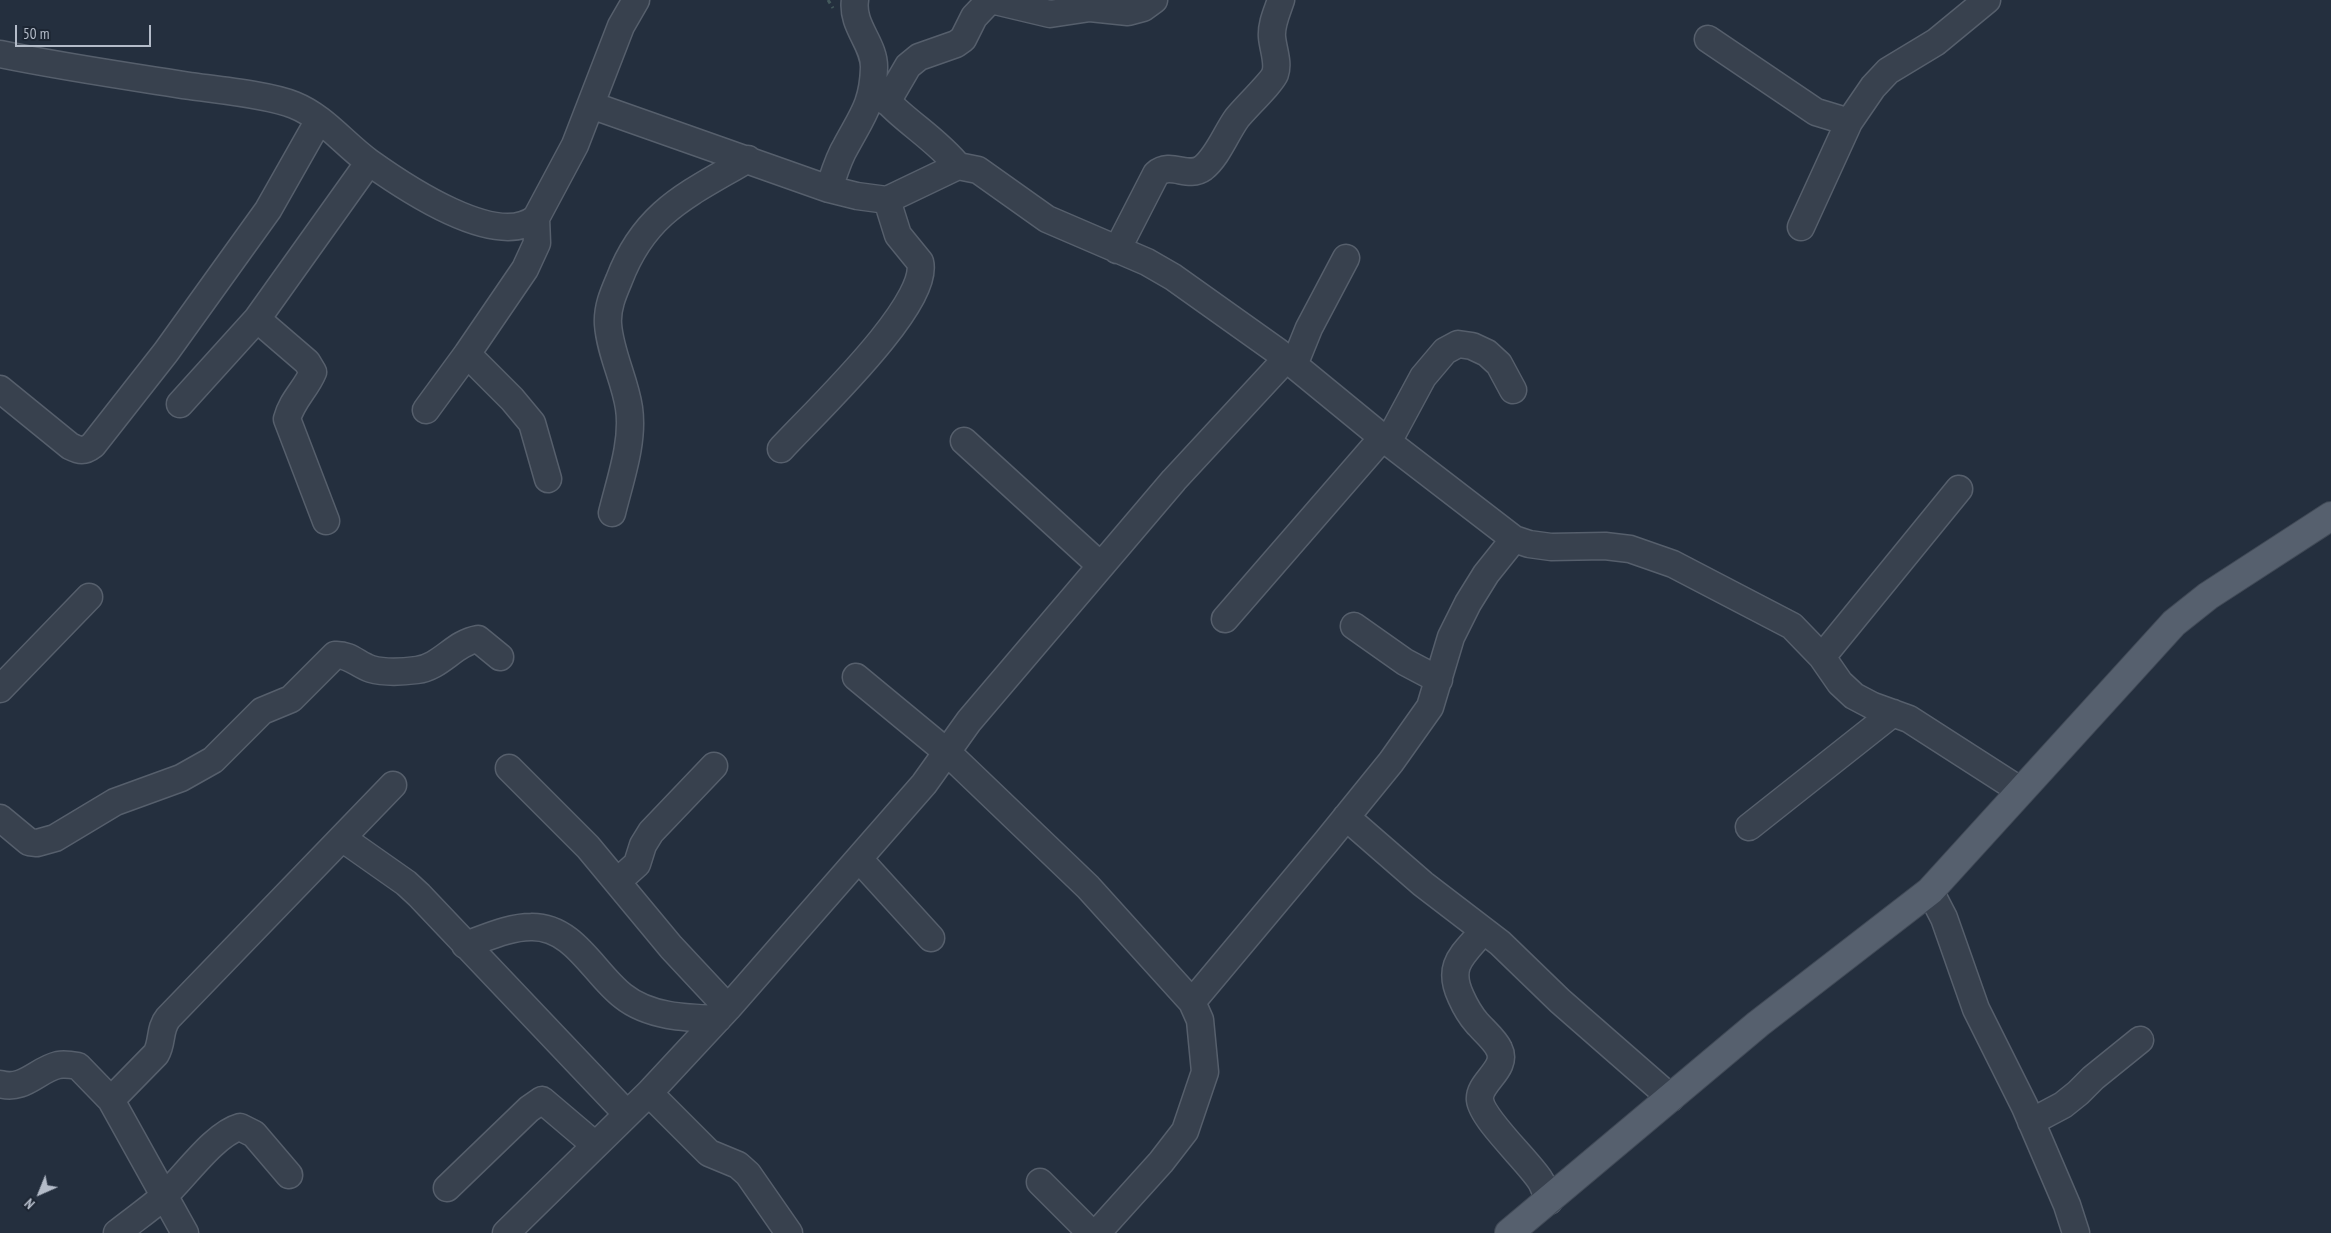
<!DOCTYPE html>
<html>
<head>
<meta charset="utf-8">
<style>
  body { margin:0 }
  #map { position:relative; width:2331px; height:1233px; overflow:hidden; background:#242f3e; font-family:"PT Sans Narrow",sans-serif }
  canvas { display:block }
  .north { position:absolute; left:15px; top:1168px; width:50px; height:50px; -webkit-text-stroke:4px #1d2633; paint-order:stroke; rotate:224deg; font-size:14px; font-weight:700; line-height:20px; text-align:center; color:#b4bcc9 }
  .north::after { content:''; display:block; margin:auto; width:18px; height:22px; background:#b4bcc9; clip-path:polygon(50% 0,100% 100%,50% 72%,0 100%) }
  .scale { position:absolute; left:15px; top:25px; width:136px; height:22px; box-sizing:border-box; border:2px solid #b4bcc9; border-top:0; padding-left:6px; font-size:15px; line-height:18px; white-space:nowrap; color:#b4bcc9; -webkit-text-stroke:4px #1d2633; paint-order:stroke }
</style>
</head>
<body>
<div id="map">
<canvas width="2331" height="1233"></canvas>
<div class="north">N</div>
<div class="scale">50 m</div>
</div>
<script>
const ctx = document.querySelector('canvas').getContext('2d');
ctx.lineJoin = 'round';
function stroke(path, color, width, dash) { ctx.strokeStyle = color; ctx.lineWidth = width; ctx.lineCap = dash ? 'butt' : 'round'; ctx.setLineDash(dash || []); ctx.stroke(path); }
const minor = new Path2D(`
  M991,0L1050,14L1090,8L1128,12L1143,8L1154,0
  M1708,39L1816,112L1849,122
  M0,54C63,67 126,76 190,86C219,90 269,95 294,105C324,117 344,144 369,162C404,187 497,250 536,218L575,145L621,26L636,0
  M876,88C899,119 934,136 958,166
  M887,102L908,66L919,57L956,44L963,39L974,17L990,0
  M591,105L829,189L857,196L887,200L958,166L978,170L1047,219L1147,262L1173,277L1277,351L1388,442L1514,539L1529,544L1551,547L1605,546L1630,549L1673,564L1792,626L1822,657L1840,683L1854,696L1873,706L1909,719L2021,791
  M829,189C834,174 838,159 846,146C862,116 873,104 874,68C875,44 851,26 855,0
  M1801,227L1849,122L1873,87L1888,71L1936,42L1987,0
  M1117,250L1156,174C1171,161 1188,179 1203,168C1218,156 1226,133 1237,118C1245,108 1272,82 1275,74C1279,63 1273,49 1272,37C1271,24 1277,12 1281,0
  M257,319L307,362L313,372C306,389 292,400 287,419L326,521
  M467,354L512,399L532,423L548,479
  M1294,365L1309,328L1346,258
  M0,389L70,446C80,451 84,452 93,445L166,352L268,210L319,120
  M180,404L257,319L369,162
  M426,410L467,354L525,269L537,243L536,218
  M964,441L1101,566
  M1388,442L1423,377L1445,351L1458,344L1472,346L1487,353L1499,364L1513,390
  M781,449C810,417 931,304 920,262L898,235L887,200
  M612,513C620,480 634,442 629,408C625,380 610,353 608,324C607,308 613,294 619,280C645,211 689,194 748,159
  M1225,619L1383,437
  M1354,626L1405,662L1439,680
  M1822,657L1959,489
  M856,677L948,753L1088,887L1192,1002L1200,1020L1205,1072L1185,1131L1161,1162L1097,1233
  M0,689L89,597
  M509,768L588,847L671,947L728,1008
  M1346,817L1423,884L1500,943L1560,1001L1671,1098
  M0,818L29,842L37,843L55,838L115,802L181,778L213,760L262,711L291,699L335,655C350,654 358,665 371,669C385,673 402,672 417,670C441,667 454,643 478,639L500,657
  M1749,827L1893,713
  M342,838L406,883L419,895L627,1114
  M859,859L931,938
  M618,881L637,864L643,845L651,832L714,766
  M1930,891L1944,918L1976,1009L2025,1107L2067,1205L2076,1233
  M1483,931C1463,955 1446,965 1461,997C1465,1006 1470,1015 1477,1023C1483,1030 1495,1040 1499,1049C1509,1069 1478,1082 1480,1100C1482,1119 1528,1161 1540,1180C1544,1186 1546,1194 1549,1201
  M465,945C486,938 509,927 531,927C574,926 594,974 623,996C649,1017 687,1018 718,1019
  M1192,1002L1326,842L1391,762L1430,707L1451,637L1468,603L1486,574L1514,539
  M0,1084C24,1091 37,1070 58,1065C64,1064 72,1065 78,1066L111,1100L185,1233
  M649,1093L709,1153L738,1165L748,1174L789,1233
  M111,1100L156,1054C163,1042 159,1029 168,1018L393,785
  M2031,1122L2063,1105L2078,1093L2093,1078L2140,1040
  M1040,1182L1091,1233
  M447,1188L529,1109L542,1100L595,1145
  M117,1233C132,1221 148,1210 163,1197C184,1178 214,1134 240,1127L254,1134L289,1175
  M506,1233L649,1093L728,1008L924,784L969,721L1174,480L1286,359`);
const major = new Path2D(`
  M1509,1233L1758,1024L1930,891L2174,623L2208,596L2331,516`);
stroke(minor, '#565f6c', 29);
stroke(major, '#414a57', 30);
stroke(new Path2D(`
  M828,0L833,8`), '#44595c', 3, [4, 4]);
stroke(minor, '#38414e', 26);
stroke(major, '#56606e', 28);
</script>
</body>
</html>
